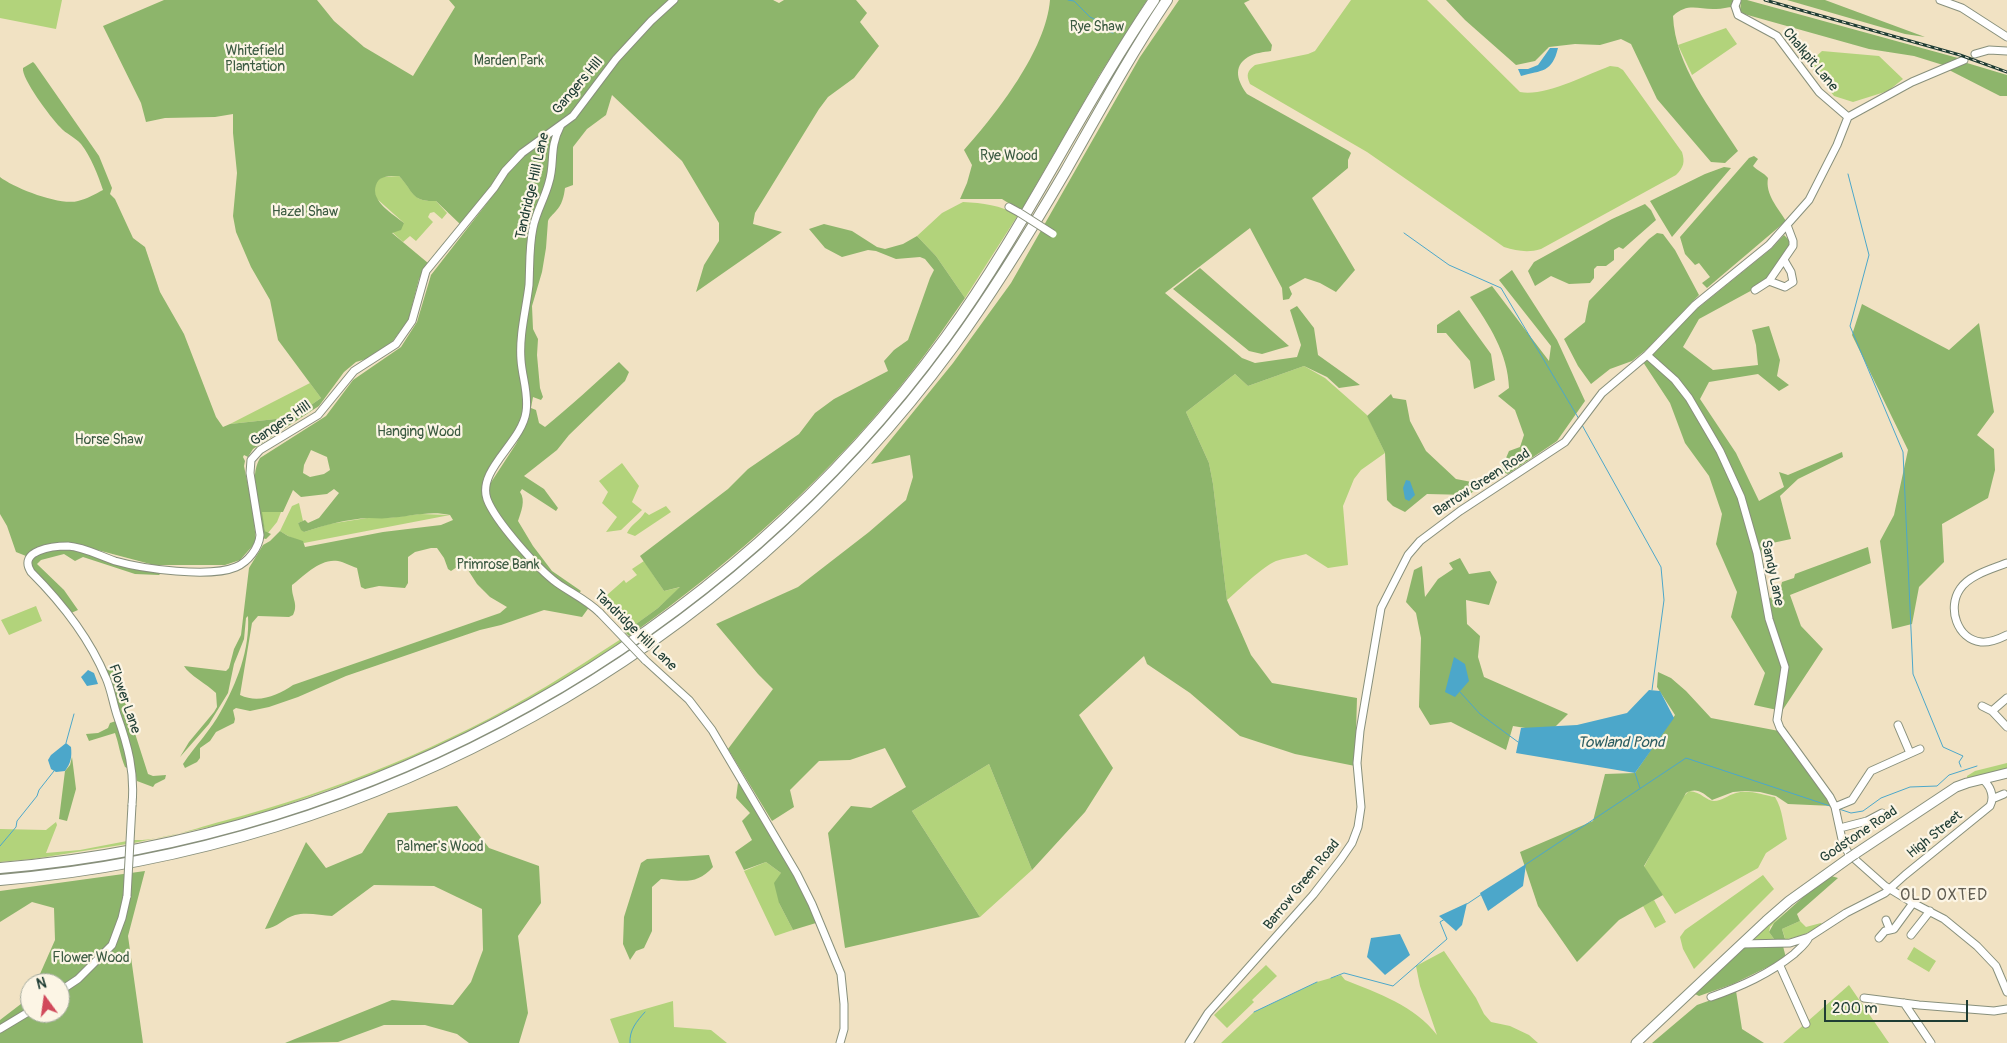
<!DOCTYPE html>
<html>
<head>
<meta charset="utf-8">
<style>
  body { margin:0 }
  #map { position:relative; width:2007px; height:1043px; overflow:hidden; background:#f1e2c3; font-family:Pangolin,sans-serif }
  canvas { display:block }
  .north { position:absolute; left:20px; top:973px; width:50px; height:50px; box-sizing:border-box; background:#fcf5e5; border:1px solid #a4ab9e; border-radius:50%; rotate:346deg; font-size:14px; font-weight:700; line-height:20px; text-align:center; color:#1f3d34 }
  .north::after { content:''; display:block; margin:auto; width:18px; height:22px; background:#d1495b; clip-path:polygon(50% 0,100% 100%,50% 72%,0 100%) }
  .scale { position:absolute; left:1824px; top:1000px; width:144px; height:22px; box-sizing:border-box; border:2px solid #1f3d34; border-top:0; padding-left:6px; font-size:15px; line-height:18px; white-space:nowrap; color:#1f3d34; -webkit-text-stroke:4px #fcf5e5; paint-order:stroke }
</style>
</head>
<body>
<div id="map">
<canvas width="2007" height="1043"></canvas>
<div class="north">N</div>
<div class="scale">200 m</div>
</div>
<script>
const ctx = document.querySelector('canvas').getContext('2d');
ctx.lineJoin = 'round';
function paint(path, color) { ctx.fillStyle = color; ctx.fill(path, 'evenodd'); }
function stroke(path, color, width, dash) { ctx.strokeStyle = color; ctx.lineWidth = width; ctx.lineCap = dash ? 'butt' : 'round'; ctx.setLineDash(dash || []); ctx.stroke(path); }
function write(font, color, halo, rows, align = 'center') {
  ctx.font = font + ' Pangolin,sans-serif'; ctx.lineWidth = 4.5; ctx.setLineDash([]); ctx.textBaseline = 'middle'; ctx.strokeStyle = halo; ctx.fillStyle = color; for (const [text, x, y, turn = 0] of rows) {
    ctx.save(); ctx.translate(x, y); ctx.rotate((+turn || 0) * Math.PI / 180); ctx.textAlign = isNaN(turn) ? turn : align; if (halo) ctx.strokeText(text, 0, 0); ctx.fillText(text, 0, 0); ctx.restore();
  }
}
paint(new Path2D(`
  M0,0H62L56,29L0,18Z
  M1351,0H1427L1520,92C1544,97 1586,75 1610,66L1618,67L1623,70L1682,152C1685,162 1684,167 1676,175L1541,249C1528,253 1517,251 1504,247L1367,152L1250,84C1246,75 1247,71 1255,65L1308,54L1315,51Z
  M1726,28L1737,44L1692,75L1678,45Z
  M1822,51L1879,56L1903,79L1888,91L1853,102L1834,96L1813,70L1810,62Z
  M399,176C414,191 411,202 436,201L447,213L442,219L434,212L430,213L428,217L433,222L416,241L410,236L403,242L392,232L404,223L376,198L374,189L377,181L382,177Z
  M963,202C983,203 1000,205 1018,215L965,298L936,256L917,236L942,213Z
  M1304,366L1325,378L1367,415L1385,453L1361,470L1354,479L1343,506L1348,565L1328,568L1306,554C1296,557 1285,558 1276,561C1263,566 1238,591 1227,600L1213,484L1209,463L1186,412L1235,374L1248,386Z
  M310,383L321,398L294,417L230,424Z
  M622,463L639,486L632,502L642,510L621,530L606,532L617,517L602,503L608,492L599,481Z
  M299,503L303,521L298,523L304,532L329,524L367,518H388L420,514L450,515L304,543L288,536L280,531L292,506Z
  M666,506L671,512L635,536L627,533C631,524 640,521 645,512L649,515Z
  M261,512H281L277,522L268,533L265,531Z
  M644,561L664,591L681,587L658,608L628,630L599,602L624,580L626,583L637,575L632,569Z
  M36,606L42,621L9,635L1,620Z
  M621,639L623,641L559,683L520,704L444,744L366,777L274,809L223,824L134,843V840C162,841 196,828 223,821C336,791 447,746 547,686C572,671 596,655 621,639Z
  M2007,763V770L1967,778V776L1975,771Z
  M989,764L1032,870L980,917L912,811Z
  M1689,791C1702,792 1706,801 1714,801C1722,801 1728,795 1736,793C1748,789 1763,795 1775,797C1783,810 1783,825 1787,839L1766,853L1758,868L1675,914L1644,867L1678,802Z
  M56,822L57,825L46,853L80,850L127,841V844L33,859L0,862V829L46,830Z
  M766,862L781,873L779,903L793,930L775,936L744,871Z
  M1763,875L1774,889L1694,969L1683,949L1680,937L1685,930Z
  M1799,898L1770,927L1769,932L1774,939L1785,938L1782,929L1800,921L1806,927L1821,923L1823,925C1797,940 1781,942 1752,940Z
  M1654,900L1666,922L1655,928L1643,906Z
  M1914,947L1936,961L1929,972L1907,959Z
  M1444,951L1476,998L1484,1014L1491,1022L1510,1026L1529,1035L1538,1043H1221L1254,1012L1317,982L1341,975L1345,980C1378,993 1415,1006 1437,1035L1420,986L1416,966Z
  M1266,965L1277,976L1252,1000L1254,1002L1227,1028L1214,1015Z
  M1849,985L1889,1043H1783Z
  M673,1001L674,1027L711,1030L727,1043H619L610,1019Z`), '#b2d37b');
paint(new Path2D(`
  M164,0H317L334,21L364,47L413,76L455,7L449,0H671L572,114L510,163L496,177L493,183L461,225L436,201C411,202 414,192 399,176C390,176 379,175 376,185C370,201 393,214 404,223L401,230L392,233L428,263L419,279L408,321L392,342L366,359L356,362L344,372L319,406L253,449L248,457L244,455L243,457L245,461L244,466L253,510L256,542L240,560L225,565H154L71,543L36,548L26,556L16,552L7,526L0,514V177C14,188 60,206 78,201C87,199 95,194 103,190C98,175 91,157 81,144C75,137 66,134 60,127C51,118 21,78 23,68L33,62L35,64L99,156L112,188L110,194L115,199L133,238L145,247L160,292L184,334L216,417L223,427L230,424L294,417L321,398L278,340L270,300L251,267L236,232L233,216L237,173L233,133V114L215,117L165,118L146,122L141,103L103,26Z
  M677,0H773L779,3L784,0H856L867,13L860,22L879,46L854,78L828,97L819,109L755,213L753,224L782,232L696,292L704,265L719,241V223L682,161L612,95L606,115L587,129L573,147V185L565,188C564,196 562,205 556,211C553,215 550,216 548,221L546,248L542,272L532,306L533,329L538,339L537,355L540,388L543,397L541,400L533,397L531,408L536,410L539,423L545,427C571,406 594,384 619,362L629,372L625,381L569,435L557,450L524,476L544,489L558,508L556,511L522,489L520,492C526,500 521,512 518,521L533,546L552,571L581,591L579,593L559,581L547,571L510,530L490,501L488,487L516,444L528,421L523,359L534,229L553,150L564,126L638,38Z
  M1050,0H1147L1100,74L1021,211L1002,199H960L967,183L972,165L964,150C997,113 1046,50 1050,0Z
  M1179,0H1250L1244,3L1272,45L1271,51C1264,52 1254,53 1248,57C1232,67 1238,82 1247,94L1349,151L1351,153L1348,160V168L1312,198L1355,270L1336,292L1320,283L1305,278L1289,287L1292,294L1289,299L1283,300L1282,288L1250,228L1165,293L1242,358L1255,363L1297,357L1301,345L1290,310L1297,306L1314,328L1318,355L1360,385L1339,388L1327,377L1304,366L1248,386L1235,374L1186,412L1209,463L1213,484L1227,600L1251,655L1272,683L1357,698L1355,766L1295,754L1240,736L1190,693L1147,664L1144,656L1079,715L1113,768L1085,812L1032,870L989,764L912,811L980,917L845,948L828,833L851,806L871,808L906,787L885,748L850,760L819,761L790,790L794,807L772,821L728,749L773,689L758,674L716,624L798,587L869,532L906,500L913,477L910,455L871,464L953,363L1011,283L1140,57Z
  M1446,0H1747L1958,58L1943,65L1914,56L1869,49L1744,14L1740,11L1741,2L1734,0L1733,7C1728,7 1722,9 1716,9C1699,10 1688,2 1673,16C1675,66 1712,110 1738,151L1725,163L1711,162L1657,99L1631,44L1621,39L1600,45L1575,44L1549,47L1535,61L1516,65L1465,20Z
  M1787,0H1825L1925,37L1905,34Z
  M1967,63L2007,75V96H2000L1949,70Z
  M554,132L548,181L539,202L529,259L521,323L524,402L523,417L491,468L482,490L485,497L519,547L590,606L582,617L544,610L501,625L480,630L346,676L298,697L269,707L250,711L236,708L233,710L235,719L234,723L216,732L210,741L200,748V758L197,762L185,768L183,764C195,746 211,730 221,711C237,683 250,649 248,616L246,618L244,639L234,664L228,693L209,724L180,757L189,742L214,712L217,707L216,693C207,684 189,675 184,666L226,671L229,668L234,649L241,635L249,568L263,545L270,541L280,531L288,536L303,541L305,547L383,532L441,525L453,520L450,515C429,510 409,517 388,518C382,519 375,518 369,518C347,519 325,525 304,532L301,530L298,523L305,520L308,523L319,518L339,493L334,489L327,494L301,497L293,490L283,512H262L265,531L271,534L266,539L262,538C259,515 248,478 260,458L326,416L353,380L401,347L417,322L431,275L498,189L507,172L525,155ZM311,450L327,457L330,470L324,474L310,477L303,473L304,465ZM431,548H437L444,558L448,569L451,571L457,567L456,557L459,556L477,584L490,597L507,607L500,613L293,685C278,695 259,704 240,695L252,623L258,616L289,617L293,615C299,604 291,597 292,585C304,576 320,558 338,561C344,562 351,566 357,568L361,587L365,589L379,586L405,588L408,583V557L415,552Z
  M1754,156L1758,159L1753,166C1758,171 1763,172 1768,178C1765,194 1778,208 1786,221L1707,288L1702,283L1710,277L1699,263L1695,265L1685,254L1680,237L1749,158Z
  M1724,167L1731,168L1672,237L1650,201L1705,174Z
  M1645,204L1651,210L1656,220L1623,249L1619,247L1614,250V260L1606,266H1597L1594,269V278L1590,283L1569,284L1551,276L1535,286L1528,271L1534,262L1612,219Z
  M824,224L852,231L877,247L885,249L903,244L917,236L936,256L965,298C948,322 932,346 914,369C834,472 735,561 629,636L625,632L658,608L680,587L664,591L640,556L728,489L748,469L799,434L815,413L834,399L888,371L884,361L894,350L908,340L930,278L934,270L925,259L920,257L896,259L876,251L868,250L842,257L825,248L809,229Z
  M1657,233L1663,234L1675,250L1699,295L1647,349L1632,361L1610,369L1591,384L1578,366L1564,339L1585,322L1589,301L1649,239Z
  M1784,235L1792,243L1774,272L1756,288L1699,319L1683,347L1713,370L1758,365L1756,345L1752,330L1769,326L1780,360L1777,376L1789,385L1779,391L1758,374L1709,382L1700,399L1736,453L1759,501L1784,487L1779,472L1788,475L1842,452L1843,457L1798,479L1780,496L1791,539L1763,545L1757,577L1763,600L1779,595L1782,582L1794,578L1795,574L1868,547L1871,563L1790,595L1801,626L1823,649L1782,711L1754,705L1765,673L1731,617L1737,592L1716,544L1722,514L1709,476L1685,443L1670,403L1643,362L1687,317L1772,248Z
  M1200,268L1289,346L1262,354L1249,351L1173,289Z
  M1512,270L1557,340L1585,401L1557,441L1508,474L1503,472L1502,466L1508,464L1506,458L1509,451L1520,447L1524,435L1515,410L1498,396L1509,388C1508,353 1489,325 1470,297L1492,286L1549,361L1551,346L1499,280Z
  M1862,304L1949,350L1979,323L1994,412L1977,435L1994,449L1995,470L1988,498L1942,524L1944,562L1919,587L1912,624L1892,629L1880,541L1894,515L1908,450L1852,335Z
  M1459,310L1491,354L1495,380L1474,389L1470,361L1446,333H1437V325Z
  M1391,394L1393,398L1406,400L1410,421L1426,451L1456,479L1482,484L1469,495L1427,494L1405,512L1393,506L1387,500L1385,453L1367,416Z
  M64,549L83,552L134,568L161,573L159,575L135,574L83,557L75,561L64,554L41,560L37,564L64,590L78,610L71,613L33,570L31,564C34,550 52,550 64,549Z
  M1460,558L1469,574L1490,571L1497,582L1489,605L1466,600L1467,624L1480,636L1478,657L1484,677L1568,714L1550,732L1513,726L1506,750L1451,722L1430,725L1419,707L1421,638L1416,613L1406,602L1414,570L1422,566L1425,597L1438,579L1453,569L1449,563Z
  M113,665L115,666L123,683V696L148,774L153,776L166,775L165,779L155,784L153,787L137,781C131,743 112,708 107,670Z
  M1658,672L1671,678L1686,691L1711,718L1779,731L1833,806L1788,804L1776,796L1760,792L1745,791L1733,792L1712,800C1703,793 1697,787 1686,793L1644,866L1663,895L1619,920L1577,962L1538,906L1520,852L1593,821L1605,774L1635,773L1675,715L1657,687Z
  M116,721L131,770L125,767C120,755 119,744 115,733L89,741L86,734L98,733L108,728L110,723Z
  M72,757L76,789L67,821L59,819L65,771L70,765Z
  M738,783L746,788C770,831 800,875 816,923L793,930L779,903L774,883L781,873L766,862L744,870L735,852L752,840L742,821L750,813L736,798Z
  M457,806L489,848L539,866L541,903L518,936L528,1013L519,1043H469L457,1034L425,1025H384L338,1042L285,1043L392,1000L453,1005L471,982L483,950L482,909L434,886L374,885L332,916C321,915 306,912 295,915C284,918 277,928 265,929L306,842L326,868L362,853L388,813Z
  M709,855L713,867C697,885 683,881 661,879L652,887V931L644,948L636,951L630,960L623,944L624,917L641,863L647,859Z
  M145,871L128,936L143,1043H0V1020L30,997V1013H60V983H36L55,940L54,908L32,902L0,922V891Z
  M1828,875L1838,878L1797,914L1800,921L1782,929L1785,939H1774L1769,932L1774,923Z
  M1783,946L1786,958L1733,984L1699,996L1695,994L1738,952L1746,947Z
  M1736,991L1742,1029L1764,1043H1652L1697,1005Z`), '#8db56b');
paint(new Path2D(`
  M1550,48H1558C1552,73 1542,70 1521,76L1518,69H1528L1538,65Z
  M1406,480L1410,481L1415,495L1409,501L1405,499L1403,488Z
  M1454,657L1465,664L1469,681L1455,697L1445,692Z
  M88,670L94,673L98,684L87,686L81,677Z
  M1649,690L1660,691L1674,718L1635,773L1516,753L1521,728L1577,725L1627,713Z
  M66,743L71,747C72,757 71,763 65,771L56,772L51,769L48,760L51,755Z
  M1526,864L1523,886L1488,911L1480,893Z
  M1467,903L1462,925L1456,931L1439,916Z
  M1400,934L1410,955L1385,975L1367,957L1371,938Z`), '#4ca7ca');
stroke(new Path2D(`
  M1068,0L1074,1L1090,17L1098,21L1101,28L1113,33
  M1848,174L1869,255L1850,326L1903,452L1913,674L1943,747L1963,756L1959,762L1961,767
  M1404,233L1449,265L1501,288L1579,419
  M1582,425L1661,567L1664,600L1652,690
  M1460,692L1480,714L1518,742
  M66,743L74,714
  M1635,773L1640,788
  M1839,809L1851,813L1863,811L1881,798L1910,787L1937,786L1949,775L1977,766
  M0,846L16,827L17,821L37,796L39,790L54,771
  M1525,865L1686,758L1830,806
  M1467,904L1482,894
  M1331,978L1344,973L1393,986L1447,939L1440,922L1445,919
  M1254,1012L1317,982
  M630,1043C629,1030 637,1021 645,1012`), '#4ca7ca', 1);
const minor = new Path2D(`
  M1940,0L1962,8L2007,37
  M1737,1L1735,6L1738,15L1777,36L1819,92L1848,117
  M1975,54L1989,50L2007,51
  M560,127C549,148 555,163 549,182C545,198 536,212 533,228C529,247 530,266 529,285C526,310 519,335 521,360C522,377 529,394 526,412C522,442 477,470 487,499C495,521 538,569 557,583C571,593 587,600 600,613
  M1009,207L1020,213
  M1769,281L1785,287L1793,282L1791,272L1784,260
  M1755,290L1769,281L1793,246V241L1787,225
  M1647,355L1675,380L1689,398L1720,451L1741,497L1757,553L1769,619L1785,667L1777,720L1780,728L1830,797L1835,807L1843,844L1849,854L1885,886L1913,903L1944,919L1977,946L1996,966L2007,992
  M2007,563C1992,569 1969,575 1960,589C1947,608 1957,639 1981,642C1990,643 1999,639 2007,635
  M645,660L689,700L712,730L797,874L812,904L841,974L844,1004V1029L840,1043
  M1982,706L1992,711L2007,727
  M1992,711L2007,698
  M1898,725L1910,753
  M1992,799L2004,794
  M132,805C135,771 128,746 117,715C113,703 111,689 106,678C89,637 62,603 31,572C17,550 54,546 68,546C84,547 100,556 115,561C143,569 210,578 236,567C248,562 259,548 260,535L250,473L251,460L260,450L318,415L354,371L396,344L412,321L426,271L494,188L505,171L522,153L573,116L616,59L651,21L674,0
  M1835,807L1852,800L1871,771L1920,749
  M1840,828L1867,821L1882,813
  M1886,920L1890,930
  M1911,935L1930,911
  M1879,938L1885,931L1894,929L1913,903
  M1741,944L1790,943L1809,937L1846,913L1885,893L1905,875L1990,806C1995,796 1990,785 1982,779
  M1780,966L1806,1024
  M60,991L78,979L112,945L122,918L127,896
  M1711,997C1742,986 1769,974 1794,954C1800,948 1806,944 1809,937
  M1864,998L1919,1005L1994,1011L2007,1009
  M1904,1003L1931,1043
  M0,1029L30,1011
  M1189,1043L1208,1013L1313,895L1341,859L1352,843L1358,827L1361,807L1357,763L1360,731L1381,608L1408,555L1420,541L1460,511L1565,442L1602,393L1647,355L1695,305L1769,245L1809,200L1837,145L1848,117L1912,82L1964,60`);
const major = new Path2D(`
  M1855,854L1956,787L1967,783L2007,773
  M1636,1043L1766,921L1789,901L1849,858`);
const highway = new Path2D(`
  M0,868C373,838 726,639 946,337C1024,230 1080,109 1154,0
  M0,880C375,849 730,651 953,347C994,291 1030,232 1065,172C1098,114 1130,55 1167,0`);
stroke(minor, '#88907c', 9);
stroke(major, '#88907c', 11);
stroke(highway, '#88907c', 12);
stroke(minor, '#fff', 7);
stroke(major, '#fff', 9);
stroke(highway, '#fff', 10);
const rail = new Path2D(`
  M1765,0L1960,55L2007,72`);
stroke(rail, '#1f3d34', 3);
stroke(rail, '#fcf5e5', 1, [4]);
const minorBridge = new Path2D(`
  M1020,213L1053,234
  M600,613L645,660
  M127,896L132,805`);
const majorBridge = new Path2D(`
  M1849,858L1855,854`);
stroke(minorBridge, '#88907c', 9, []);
stroke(majorBridge, '#88907c', 11, []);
stroke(minorBridge, '#fff', 7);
stroke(majorBridge, '#fff', 9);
write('14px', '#3c5b42', '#fcf5e5', [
  ["Rye Shaw",1097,27],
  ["Whitefield",255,51],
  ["Plantation",255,67],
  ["Marden Park",509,61],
  ["Rye Wood",1009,156],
  ["Hazel Shaw",305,212],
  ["Hanging Wood",419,432],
  ["Horse Shaw",109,440],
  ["Primrose Bank",498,565],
  ["Palmer's Wood",440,847],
  ["Flower Wood",91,958]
]);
write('14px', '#1f3d34', '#fcf5e5', [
  ["Chalkpit Lane",1810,60,50],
  ["Gangers Hill",578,86,-50],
  ["Tandridge Hill Lane",533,186,-77],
  ["Gangers Hill",281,424,-34],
  ["Barrow Green Road",1482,483,-33],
  ["Sandy Lane",1772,573,78],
  ["Tandridge Hill Lane",635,631,44],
  ["Flower Lane",124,699,71],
  ["Godstone Road",1859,835,-34],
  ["High Street",1935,835,-39],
  ["Barrow Green Road",1302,885,-51]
]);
write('italic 15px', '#2c5d61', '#fcf5e5', [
  ["Towland Pond",1621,743]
]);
ctx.letterSpacing = '1px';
write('16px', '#615d52', '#fcf5e5', [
  ["OLD OXTED",1944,896]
]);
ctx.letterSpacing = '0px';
</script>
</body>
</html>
